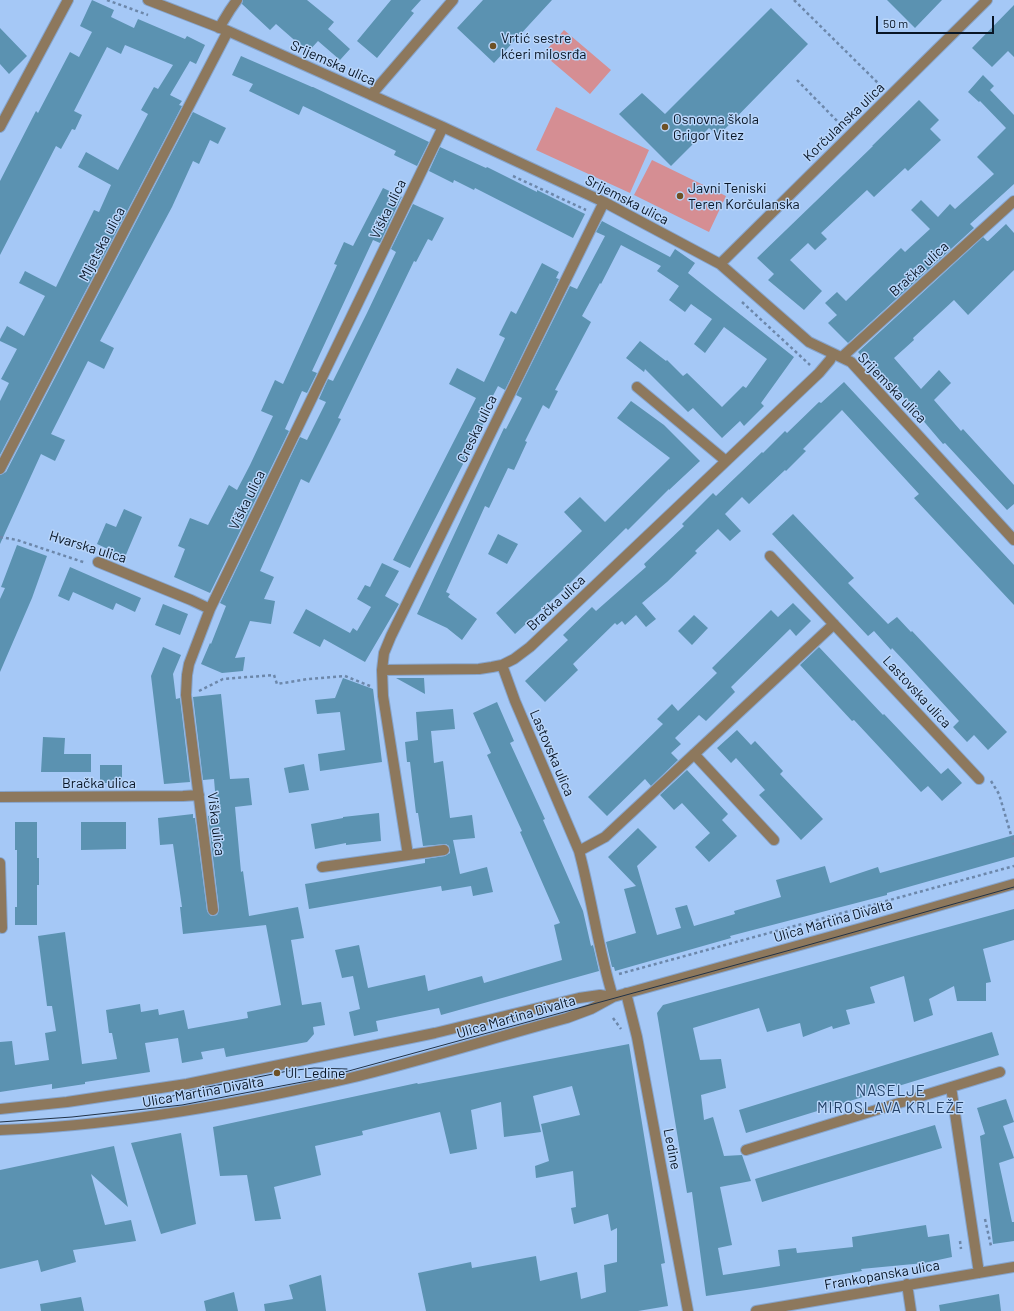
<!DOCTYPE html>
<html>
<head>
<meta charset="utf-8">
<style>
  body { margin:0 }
  #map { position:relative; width:1014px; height:1311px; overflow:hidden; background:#a5c8f6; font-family:Barlow,sans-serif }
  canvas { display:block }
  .scale { position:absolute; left:876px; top:16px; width:118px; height:18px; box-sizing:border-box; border:2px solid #081525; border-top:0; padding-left:5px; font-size:12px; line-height:14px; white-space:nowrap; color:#081525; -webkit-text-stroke:3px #b8d5fa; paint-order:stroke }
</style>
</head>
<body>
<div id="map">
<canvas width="1014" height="1311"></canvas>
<div class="scale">50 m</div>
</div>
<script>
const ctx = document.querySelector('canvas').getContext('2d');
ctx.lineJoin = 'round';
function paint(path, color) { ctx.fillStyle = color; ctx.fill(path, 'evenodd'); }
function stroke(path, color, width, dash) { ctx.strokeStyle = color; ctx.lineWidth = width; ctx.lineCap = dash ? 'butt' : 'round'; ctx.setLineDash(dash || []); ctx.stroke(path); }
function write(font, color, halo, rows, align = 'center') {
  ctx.font = font + ' Barlow,sans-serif'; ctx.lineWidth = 3; ctx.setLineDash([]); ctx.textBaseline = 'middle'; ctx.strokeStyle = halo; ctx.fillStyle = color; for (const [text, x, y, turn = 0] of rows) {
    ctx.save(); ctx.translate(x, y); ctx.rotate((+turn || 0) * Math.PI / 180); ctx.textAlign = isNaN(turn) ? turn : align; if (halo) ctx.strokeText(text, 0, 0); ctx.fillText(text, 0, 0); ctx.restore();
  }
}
paint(new Path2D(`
  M564,30L611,70L590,94L543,54Z
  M556,107L649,150L630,193L536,150Z
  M652,160L726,196L709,232L634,195Z`), '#d58e93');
paint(new Path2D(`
  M92,0L114,10L111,17L134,28L138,19L185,39L187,36L205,45L196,64L190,61L170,95L182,101L179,105L182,106L0,455V401L9,383L1,379L17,349L0,341V339L7,326L24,336L45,296L19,283L25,271L56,287L94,210L99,212L111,185L78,167L86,152L118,170L148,114L141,110L154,87L158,89L173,65L125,45L121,54L107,47L74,111L82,115L75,130L72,129L61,149L56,146L0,255V181L36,111L38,113L70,52L79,57L92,32L80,26Z
  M243,0H307L334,22L328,29L350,49L340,60L318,41L308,52L276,24L270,30L242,4Z
  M391,0H421L411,11L414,13L377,58L357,41Z
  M483,0H552L494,63L457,28Z
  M887,0H942L915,28Z
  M1014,5V57L1008,51L992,67L972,48Z
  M771,8L808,44L718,136L709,128L671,166L619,114L642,93L665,114Z
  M0,28L27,56L9,74L0,64Z
  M241,56L312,87H313L429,142L417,166L394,155L396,151L303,106L299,115L249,91L253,84L232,75Z
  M983,75L994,86L990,90L1014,115V184L970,224L974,228L848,343L828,323L837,315L825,303L837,292L846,301L901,248L905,252L930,229L911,210L921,200L938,217L950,204L955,209L994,174L977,157L1006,128L980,101L979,102L968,92Z
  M919,100L939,120L930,129L941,140L908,171L905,168L874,197L867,190L821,233L827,239L815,250L808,243L790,260L822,291L804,310L768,280L774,274L757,258L873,146H872Z
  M193,112L226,128L218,144L210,140L199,164L193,161L172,207L100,341L114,348L104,369L88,361L51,434L65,440L55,461L41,454L0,544V475L6,472Z
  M440,147L486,168L487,167L537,192V190L585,214L573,238L475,188L474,190L454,180L453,183L429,171Z
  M383,188L402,197L401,198L380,243L373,240L312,371L317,373L307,393L302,391L285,429L289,431L210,593L174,577L185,549L178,546L190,518L208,525L229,485L237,490L250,465L273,416L261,411L275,380L283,384L337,265L334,264L344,242L353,246Z
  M413,204L444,218L432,241L428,239L416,262L414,261L338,418L341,419L309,483L301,479L260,571L274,577L264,599L275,601L271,624L250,621L235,658L245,657L243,671L222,673L201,664L210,643L211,644L226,606L220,603L300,437L307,440L326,402L319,399L328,379L333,381L367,313L396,252L391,249Z
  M602,221L670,257L675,249L695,263L688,273L794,357L761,403L764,406L744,426L740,421L722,438L693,408L688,412L645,369L644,372L626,358L640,341L666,361L667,360L683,376L687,373L722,407L743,386L746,388L767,359L724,327L705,353L694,344L712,319L691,304L685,312L669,300L679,286L657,271L661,266L621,245L601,284L600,283L582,316L591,322L555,390L558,391L549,409L543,405L525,441L527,442L514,470L508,468L489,508L485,506L446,592L450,594L448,597L477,619L462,640L447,628L417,614L504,428L506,429L522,398L516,395L570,286L577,289L605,236L596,232Z
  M1006,224L1014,233V270L968,315L954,300L913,338L914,340L894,358L921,389L939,370L951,383L934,400L961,431L963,429L1014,485V504L1007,510L945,443L943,444L898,391L895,394L858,352L983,237L987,241H988Z
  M542,263L559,272L556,278L559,279L505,390L498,386L482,417L486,419L410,568L393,560L476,398L449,384L457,368L484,382L505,338L499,335L511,311L516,314Z
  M844,382L1014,565V605L914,498L919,494L842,410L803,449L806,451L786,471L785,470L749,504L742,497L725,514L741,531L730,541L718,529L695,551L697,553L667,582L642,603L656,619L646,627L636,615L625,625L622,621L617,625L615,623L573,664L578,670L545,702L525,681L568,640L563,635L592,607L596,611L646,567L644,564L684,526L682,524L713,493L716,496L762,452L763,453L785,431L787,433L819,402L821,403Z
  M631,401L664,425L700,461L669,490V489L628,530L626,528L566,587L515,634L496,613L582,531L564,512L580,497L605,522L670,458L617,418Z
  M124,509L142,517L125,557L97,544L106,523L116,527Z
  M793,514L854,578L848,583L888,624L897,617L911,632L912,631L1007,732L988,750L974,735L967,742L953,727L959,721L907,664L892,648L891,650L874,631L868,636L772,534Z
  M498,534L518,544L507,564L488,554Z
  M17,545L47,556L32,598L0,672V599L5,588L1,587Z
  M382,563L399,571L385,596L399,604L365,662L324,639L320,647L293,633L306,609L350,633L353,628L357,631L371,607L357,599L365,585L370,587Z
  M70,567L141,598L135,612L116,603L113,610L73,592L69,601L58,596Z
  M793,603L811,621L796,636L790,629L731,687L735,692L706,721L699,715L675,738L681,744L671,753L678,760L651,786L645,779L607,816L588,797L663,724L657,719L672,704L678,711L717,673L712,668L771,610L778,617Z
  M163,604L188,614L180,635L155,625Z
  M694,615L708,628L692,645L678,631Z
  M163,647L181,655L173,674L176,699L180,698L190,782L164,784L151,676Z
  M819,647L883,715L884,714L941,774L948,768L962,783L942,801L928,786L921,792L854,720L852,721L800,665Z
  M343,678L373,689L382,762L320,771L318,754L345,750L340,712L317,714L315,700L335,698Z
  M396,678H424L425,694Z
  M221,694L230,779L249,778L252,805L235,807L241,872L243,871L249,916L298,907L304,938L291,940L302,1005L321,1002L325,1025L313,1027L314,1034L307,1042L226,1057L224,1048L201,1052L203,1059L182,1063L178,1038L145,1043L150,1072L85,1082V1084L52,1089V1084L0,1092V1042L12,1041L15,1065L49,1060L45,1033L56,1031L52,1006H47L38,936L65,932L82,1064L117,1059L112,1033H109L106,1010L140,1004L141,1012L158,1009L159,1015L184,1010L188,1029L248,1018L247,1012L281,1005L266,925L183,934L180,907H182L173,844L160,845L158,818L193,814V818H195L207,911L211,916L217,915L219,909L208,816L217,815L214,779L203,780L193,697Z
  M497,702L514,741L510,743L545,819L543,820L583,911L591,946L593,945L599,971L441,1015L439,1008L376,1021L378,1031L354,1036L349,1012L360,1009L353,976L342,978L335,950L359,945L368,988L425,975L428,991L482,976L484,983L562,960L554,925L560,923L520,832L522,831L487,755L491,753L473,713Z
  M453,709L455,729L431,731L434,763L443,761L450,818L472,815L475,838L453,840L460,874L487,867L493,892L473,896L471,886L442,891L441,886L309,909L305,884L425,863V859L445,856L450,853L449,846L446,844L423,846L418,813H416L410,762H407L405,742L418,740L416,712Z
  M737,730L751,745L755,741L783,771L780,774L823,819L801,840L759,795L765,790L736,758L731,763L717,748Z
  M43,737L65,738L64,754H91V772H41Z
  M304,764L309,790L289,793L284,768Z
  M100,765H122V783H100Z
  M687,770L728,814L722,820L737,836L709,862L695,847L710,833L682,803L674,810L660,795Z
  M379,813L381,841L346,845V843L315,849L311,824L343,818V817Z
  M15,822H37V858H39V885H37V925H15V907H17V850H15Z
  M81,822H126V849L81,850Z
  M638,828L657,847L637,866L657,935L681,928L675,908L687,905L694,926L735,914L734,911L781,897L776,880L825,866L830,883L878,867L880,873L1014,835V857L887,893V895L730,936L731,938L615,971L614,967H612L606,942L636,933L624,889L636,886L608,857Z
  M1014,909V940L983,949L991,982L986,983V1001H957L954,986L929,999L933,1015L914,1022L904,976L870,987L875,1003L846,1010L850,1024L833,1029L832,1026L803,1037L800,1023L767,1032L759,1008L693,1028L700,1060L721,1059L726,1088L701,1095L704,1120L713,1117L724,1156L742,1155L751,1181L720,1187L732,1245L718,1248L723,1275L780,1266L778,1250L796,1248L797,1253L853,1247L852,1237L926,1225L928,1237L949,1234L952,1257L924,1263L861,1269L862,1271L760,1288L706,1296L692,1192L687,1193L657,1013L663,1005Z
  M992,1032L999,1055L746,1133L739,1110Z
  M629,1044L665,1263L661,1264L668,1306L638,1311H426L418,1273L471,1262L472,1268L536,1256L540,1281L577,1272L581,1299L606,1292L604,1265L617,1262V1228L611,1231L608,1214L574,1224L571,1208L576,1207L573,1171L536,1178L535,1166L549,1161L541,1124L580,1115L572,1086L533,1096L541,1132L504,1137L501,1102L471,1110L477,1149L450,1154L440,1112L362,1131L363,1135L315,1146L321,1175L274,1187L281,1219L255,1221L247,1175L220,1176L213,1127L417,1083L418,1084Z
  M1006,1099L1014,1122L1003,1126L1014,1158L999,1163L1012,1222H1014V1241L993,1244L980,1136L985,1134L977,1108Z
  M935,1125L942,1148L762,1202L755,1179Z
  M181,1133L196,1224L161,1234L131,1143Z
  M114,1146L128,1207L91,1174L105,1225L131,1220L136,1241L73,1250L76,1262L41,1272L38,1260L0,1269V1170Z
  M321,1275L326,1311H265L264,1304L293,1299L289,1285Z
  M234,1292L238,1311H206L204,1301Z
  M999,1294L1001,1311H940L939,1305Z
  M81,1297L84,1311H41L40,1304Z`), '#5b92b1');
const minor = new Path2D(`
  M148,0L228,31L443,127L604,202L720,264L809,342L851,362L1014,540
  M219,28L230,10L237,0
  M371,95L453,0
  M0,127L68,0
  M720,264L987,0
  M842,357L1014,201
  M637,387L726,461
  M0,469L228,31
  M770,556L979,779
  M98,562L191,600L210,609
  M502,665L515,701L579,851C592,899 598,949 613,997
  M382,670L479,669L492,667L502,665L514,659L530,647L819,373L830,360L833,354
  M694,754L774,840
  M0,797L183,796L199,795
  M579,851L605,837L834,624
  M408,855L383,696L382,670L384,653L391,636L604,202
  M0,863L2,928
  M322,867L444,850
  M213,910L186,695L187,675L189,664L210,609L443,127
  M626,993L637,1037L688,1311
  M951,1087L979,1273
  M0,1109L67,1102L187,1084L435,1033L579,998L600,995L613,997
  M0,1130C116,1126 233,1105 346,1079C420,1061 493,1038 567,1018L591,1009L613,997L865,927L1014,884
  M746,1150L1000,1072
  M907,1284L911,1311
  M756,1311L1014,1267`);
stroke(minor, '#86a4cc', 12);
stroke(new Path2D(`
  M107,0L148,15
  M794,0L882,87
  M797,80L843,127
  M513,176L586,210
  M742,302L810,365
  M0,537L17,540L86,563
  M199,691L223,679L274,675L277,684L308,679L345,676L370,686
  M991,781L999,794L1014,845
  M619,974L1014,866
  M613,1018L621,1029
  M985,1219L991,1246
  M960,1241L961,1249`), '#6c87aa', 2.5, [3, 3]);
stroke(minor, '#8d785d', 10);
stroke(new Path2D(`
  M146,1105L176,1095L193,1090L288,1071L314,1068L347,1069
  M0,1122L72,1117L182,1105L323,1078L794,949L1014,887`), '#213247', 1);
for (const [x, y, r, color] of [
  [493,46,4,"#6e5125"],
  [665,127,4,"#6e5125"],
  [680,196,4,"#6e5125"],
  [277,1073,4,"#6e5125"]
]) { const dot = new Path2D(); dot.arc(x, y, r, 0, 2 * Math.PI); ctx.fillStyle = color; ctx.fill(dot); stroke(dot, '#b8d5fa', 1.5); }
write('14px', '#081525', '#b8d5fa', [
  ["Vrtić sestre",501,38],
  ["kćeri milosrđa",501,54],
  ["Osnovna škola",673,119],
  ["Grigor Vitez",673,135],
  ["Javni Teniski",688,188],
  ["Teren Korčulanska",688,204],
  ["Ul. Ledine",285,1073]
], 'left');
write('14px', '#081525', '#b8d5fa', [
  ["Srijemska ulica",333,63,24],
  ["Korčulanska ulica",844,122,-44],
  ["Srijemska ulica",627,200,27],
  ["Viška ulica",388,209,-64],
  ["Mljetska ulica",102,244,-62],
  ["Bračka ulica",919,269,-42],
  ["Srijemska ulica",892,388,46],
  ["Creska ulica",477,429,-64],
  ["Viška ulica",247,500,-64],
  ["Hvarska ulica",88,547,17],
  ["Bračka ulica",556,603,-43],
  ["Lastovska ulica",917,692,47],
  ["Lastovska ulica",552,753,67],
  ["Bračka ulica",99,783],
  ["Viška ulica",216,824,83],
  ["Ulica Martina Divalta",833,921,-16],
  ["Ulica Martina Divalta",516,1017,-16],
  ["Ulica Martina Divalta",203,1092,-10],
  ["Ledine",672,1149,79],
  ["Frankopanska ulica",882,1275,-10]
]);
ctx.letterSpacing = '1px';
write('15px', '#213f65', '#b8d5fa', [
  ["NASELJE",891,1091],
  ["MIROSLAVA KRLEŽE",891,1108]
]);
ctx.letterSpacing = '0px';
</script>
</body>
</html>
